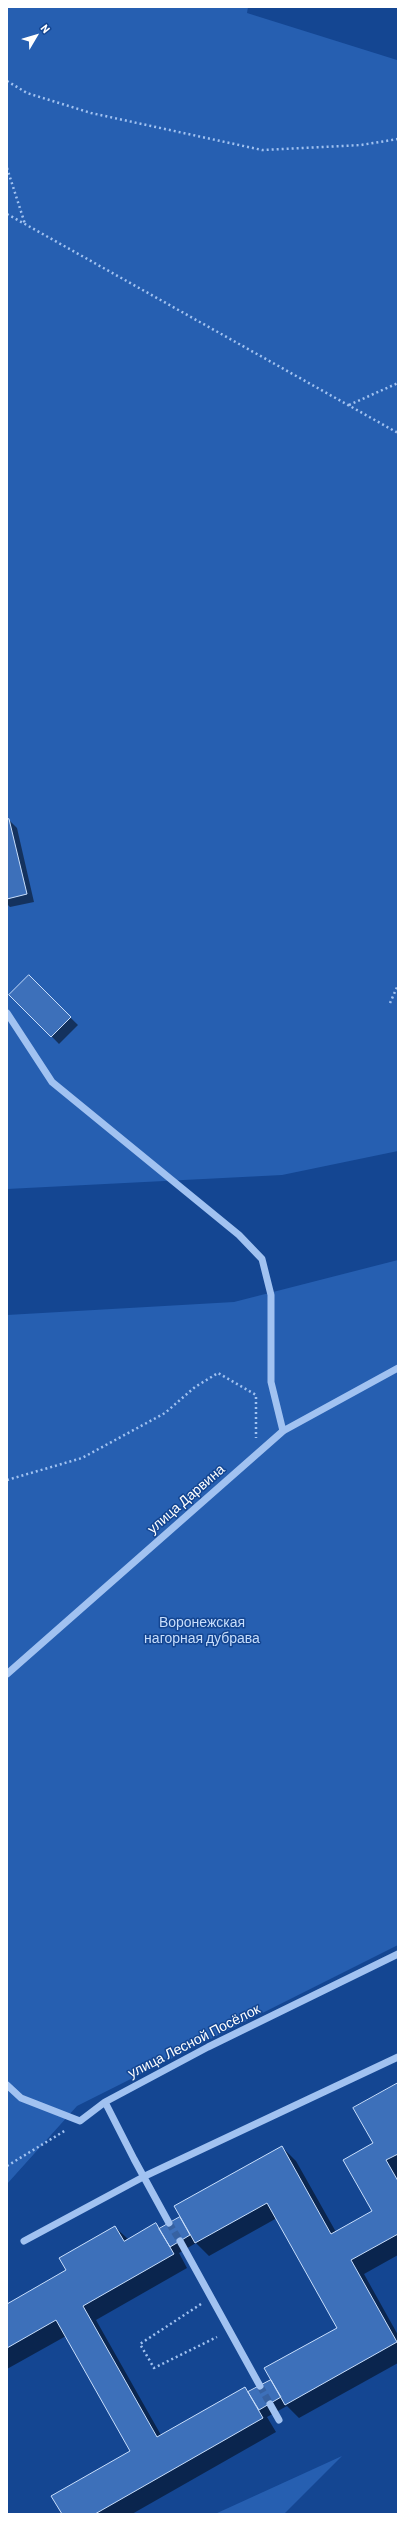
<!DOCTYPE html>
<html>
<head>
<meta charset="utf-8">
<style>
  body { margin:0 }
  #map { position:relative; width:405px; height:2521px; overflow:hidden; background:#144692; font-family:Barlow,sans-serif }
  canvas { display:block }
  .frame { position:absolute; inset:0; border:8px solid #fff; pointer-events:none }
  .north { position:absolute; left:16px; top:16px; width:40px; height:40px; -webkit-text-stroke:3px #144692; paint-order:stroke; rotate:52deg; font-size:11px; font-weight:700; line-height:16px; text-align:center; color:#fff }
  .north::after { content:''; display:block; margin:auto; width:14px; height:18px; background:#fff; clip-path:polygon(50% 0,100% 100%,50% 72%,0 100%) }
</style>
</head>
<body>
<div id="map">
<canvas width="405" height="2521"></canvas>
<div class="frame"></div>
<div class="north">N</div>
</div>
<script>
const ctx = document.querySelector('canvas').getContext('2d');
ctx.lineJoin = 'round';
function paint(path, color) { ctx.fillStyle = color; ctx.fill(path, 'evenodd'); }
function stroke(path, color, width, dash) { ctx.strokeStyle = color; ctx.lineWidth = width; ctx.lineCap = dash ? 'butt' : 'round'; ctx.setLineDash(dash || []); ctx.stroke(path); }
function write(font, color, halo, rows, align = 'center') {
  ctx.font = font + ' Barlow,sans-serif'; ctx.lineWidth = 3; ctx.setLineDash([]); ctx.textBaseline = 'middle'; ctx.strokeStyle = halo; ctx.fillStyle = color; for (const [text, x, y, turn = 0] of rows) {
    ctx.save(); ctx.translate(x, y); ctx.rotate((+turn || 0) * Math.PI / 180); ctx.textAlign = isNaN(turn) ? turn : align; if (halo) ctx.strokeText(text, 0, 0); ctx.fillText(text, 0, 0); ctx.restore();
  }
}
paint(new Path2D(`
  M7,7H248L247,13L397,60L398,56V1151L282,1175L7,1189Z
  M398,1260V1945L77,2106L7,2184V1315L234,1302Z
  M342,2456L284,2514H215Z`), '#265fb1');
paint(new Path2D(`
  M9,820L17,828L34,902L10,907L7,904V821Z
  M29,977L78,1025L59,1044L11,995Z
  M398,2085V2255L364,2274L398,2335V2363L299,2418L287,2406L267,2417L276,2432L132,2514H63L132,2451L66,2336L7,2369V2305L68,2271L115,2227L129,2240L156,2224L161,2229L180,2218L183,2222L282,2147L296,2161L336,2232L373,2212L374,2144ZM277,2218L338,2328L270,2381L250,2393L245,2388L161,2435L96,2320L187,2268L179,2253L196,2243L209,2256Z`), '#0007');
const building = new Path2D(`
  M9,819L27,894L7,899V820Z
  M29,975L71,1017L51,1037L9,995Z
  M398,2083V2154L386,2160L398,2181V2234L351,2260L397,2342L285,2405L264,2368L337,2328L267,2203L195,2243L174,2206L282,2146L331,2234L372,2211L343,2160L373,2143L353,2108Z
  M180,2217L190,2235L170,2247L159,2229Z
  M156,2223L174,2254L83,2306L157,2437L245,2387L263,2418L95,2514H62L51,2496L130,2451L56,2320L7,2348V2304L66,2270L59,2258L115,2226L124,2241Z
  M271,2380L281,2397L259,2410L248,2392Z`);
paint(building, '#3d70ba');
stroke(building, '#c8defc', 1);
stroke(new Path2D(`
  M169,2223L180,2241
  M260,2386L270,2404`), '#3762a2', 7, [7, 3.5]);
stroke(new Path2D(`
  M7,81L27,93L91,113L262,150L361,145L398,139
  M7,168L25,224
  M7,214L398,433
  M349,405L398,383
  M390,1003L398,985
  M7,1480L82,1458L165,1413L195,1387L218,1373L256,1395V1438
  M7,2166L66,2130
  M201,2304L140,2344L154,2368L217,2337`), '#a1c2f1', 2.5, [2, 3]);
stroke(new Path2D(`
  M7,1013L52,1082L239,1235L262,1259L271,1295V1382L283,1431
  M7,1674L283,1431L398,1368
  M7,2085L21,2098L80,2121L105,2102L208,2047L398,1954
  M105,2102L134,2159L169,2223
  M24,2241L145,2176L398,2057
  M180,2241L260,2386
  M270,2404L279,2420`), '#a1c2f1', 7);
write('14px', '#fff', '#144692', [
  ["улица Дарвина",186,1499,-41],
  ["улица Лесной Посёлок",194,2041,-27]
]);
write('14px', '#c8defc', '#144692', [
  ["Воронежская",202,1622],
  ["нагорная дубрава",202,1638]
]);
</script>
</body>
</html>
